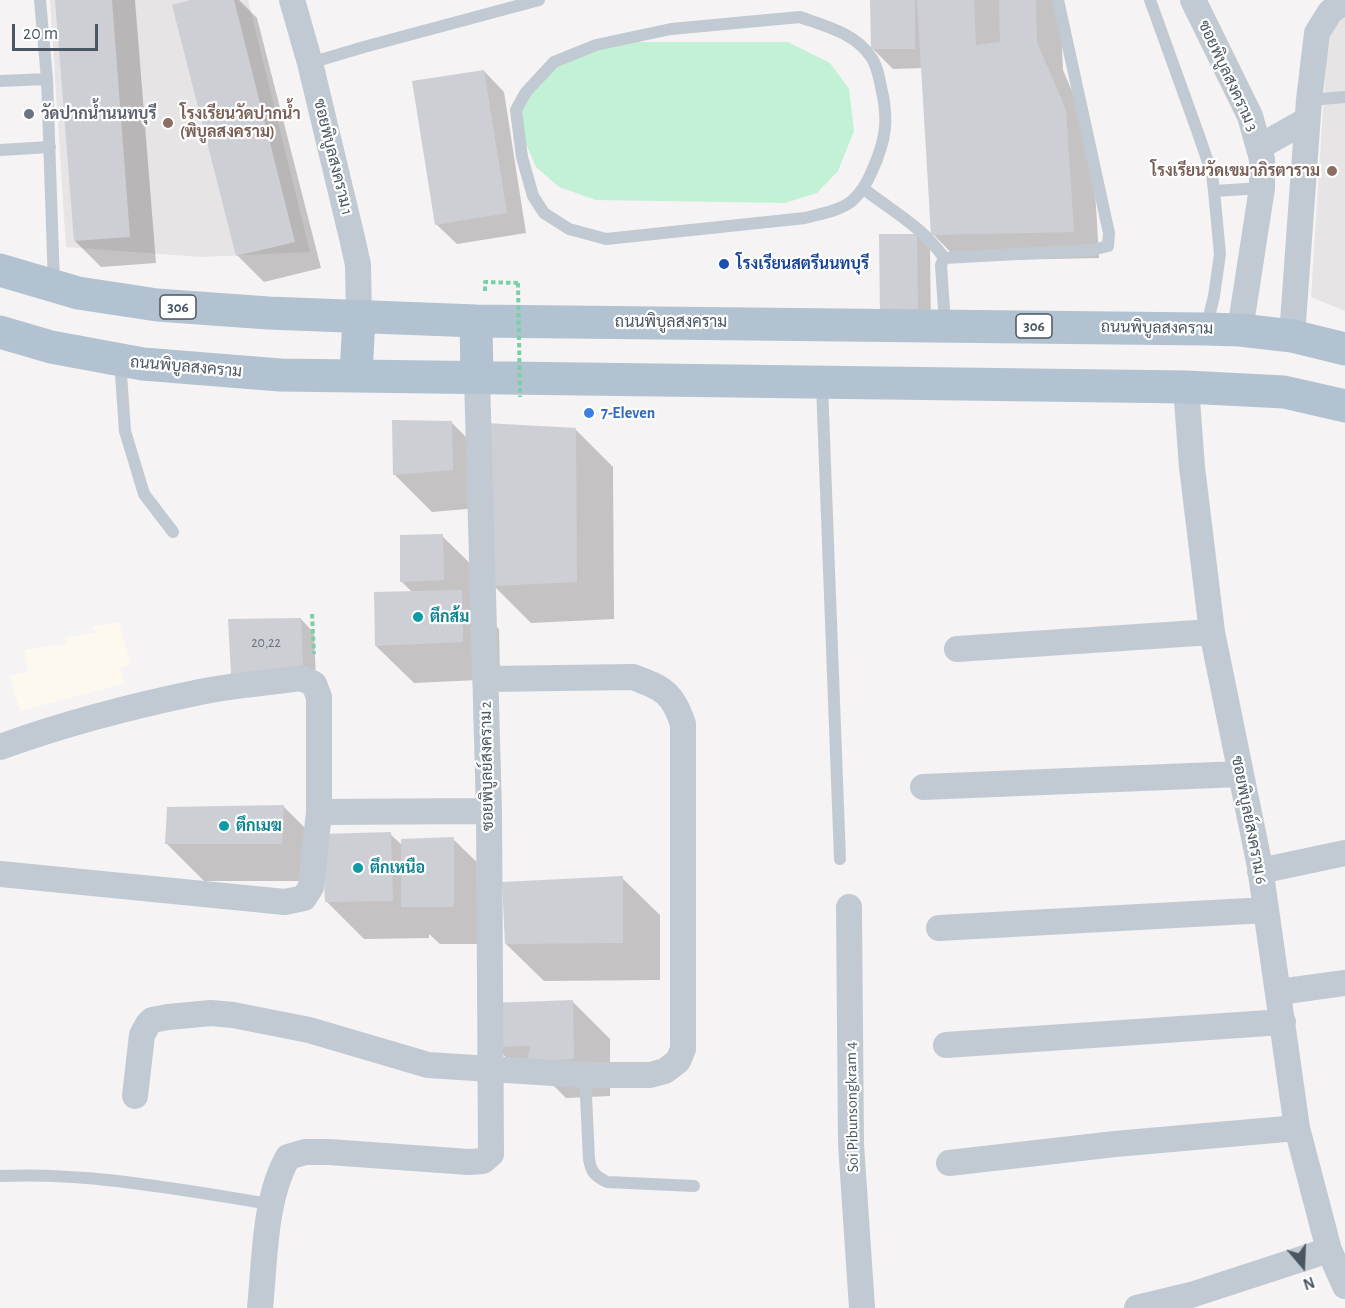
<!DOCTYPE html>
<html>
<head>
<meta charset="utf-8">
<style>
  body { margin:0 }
  #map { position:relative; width:1345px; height:1308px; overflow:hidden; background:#f5f3f3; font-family:"Alegreya Sans",sans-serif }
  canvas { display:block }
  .north { position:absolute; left:1273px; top:1236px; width:60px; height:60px; -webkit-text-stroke:4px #fff; paint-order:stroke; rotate:161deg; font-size:16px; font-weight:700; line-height:24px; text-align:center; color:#4a5661 }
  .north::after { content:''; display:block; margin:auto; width:21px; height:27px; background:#4a5661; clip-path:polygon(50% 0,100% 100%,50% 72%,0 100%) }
  .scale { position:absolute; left:12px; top:24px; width:86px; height:27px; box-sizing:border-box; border:3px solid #4a5661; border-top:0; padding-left:8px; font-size:18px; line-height:21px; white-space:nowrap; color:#4a5661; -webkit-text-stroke:4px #fff; paint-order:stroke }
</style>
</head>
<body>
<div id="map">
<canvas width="1345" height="1308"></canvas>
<div class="north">N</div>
<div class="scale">20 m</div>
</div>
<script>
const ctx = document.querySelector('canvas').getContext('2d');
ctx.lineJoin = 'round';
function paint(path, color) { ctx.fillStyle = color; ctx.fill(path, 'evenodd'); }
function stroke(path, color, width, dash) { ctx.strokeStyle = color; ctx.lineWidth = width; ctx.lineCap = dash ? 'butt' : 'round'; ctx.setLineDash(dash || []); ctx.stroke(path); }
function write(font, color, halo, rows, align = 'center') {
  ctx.font = font + ' "Alegreya Sans",Sarabun,sans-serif'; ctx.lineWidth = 4.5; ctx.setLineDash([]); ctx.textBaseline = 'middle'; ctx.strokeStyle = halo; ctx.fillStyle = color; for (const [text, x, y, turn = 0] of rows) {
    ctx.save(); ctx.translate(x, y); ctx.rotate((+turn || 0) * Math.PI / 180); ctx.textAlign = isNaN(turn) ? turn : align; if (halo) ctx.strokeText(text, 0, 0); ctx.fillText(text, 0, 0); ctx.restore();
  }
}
paint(new Path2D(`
  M119,622L131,665L120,668L124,684L20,711L9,676L28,672L24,650L66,644L65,637L97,633L92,627Z`), '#fdf9ef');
paint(new Path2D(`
  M50,0H248L310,252L202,257L66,247Z
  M1345,17V311L1311,297L1327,46L1335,25Z`), '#e6e4e5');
paint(new Path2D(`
  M591,42H788L830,63L849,89L854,131L838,171L817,193L785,203L596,200L559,187L536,167L524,139L519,103L532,85Z`), '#c3f1d5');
paint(new Path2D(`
  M56,0H135L156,263L101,267L75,241Z
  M196,0H239L257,18L321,268L264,282L238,256Z
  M872,0H1060L1063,70L1092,138L1099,258L959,261L933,234L923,68L893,69L873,49Z
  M484,71L504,92L526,233L457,244L436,224Z
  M917,235L930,249L931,328L895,329Z
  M451,422L488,459L576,430L613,467L614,619L531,623L493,585L490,507L432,512L394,474Z
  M442,536L480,573L481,612L499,629L500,679L414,683L376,646L413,593L401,581Z
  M301,619L314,633L316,681L229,620Z
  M283,806L321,844L319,881H204L167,844Z
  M390,834L402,845L453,839L491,876V944H440L429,934V938L364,939L327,902Z
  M622,878L660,915V980L544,981L506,944Z
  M572,1001L610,1039V1096L566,1098L551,1083L532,1084L495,1046Z`), '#0003');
paint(new Path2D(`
  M55,0H112L130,237L74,241Z
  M190,0H234L295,242L236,256L172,5Z
  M870,0H915V49H871Z
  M917,0H974L976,45L1000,42L999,0H1036L1037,42L1066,110L1074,232L931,235Z
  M484,70L507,213L435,225L412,81Z
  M879,234H917L918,315L880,316Z
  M392,420L452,421L453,470L393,475Z
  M485,423L576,428L577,582L492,586Z
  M443,534L444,580L400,582V535Z
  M462,590L463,642L375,646L374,592Z
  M301,618L303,668L231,674L228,619Z
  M284,805L282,844H165L167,807Z
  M391,832L393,901L325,902L322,834Z
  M454,837V907H401V839Z
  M623,876V943L505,944L502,882Z
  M573,1000L574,1059L527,1061L530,1046L493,1047L491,1003Z`), '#cdcfd5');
stroke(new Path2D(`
  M485,291V282L518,283
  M312,614L314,654`), '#7ad0a6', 4, [4.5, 3]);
stroke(new Path2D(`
  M40,0L47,79L54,285
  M1150,0L1198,133L1212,174L1214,191L1262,188
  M800,17C825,26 855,33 871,57C877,65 879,77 881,87C889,120 886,140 872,171C867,183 862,192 852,201C839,211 820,214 805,218L606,239L569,229L544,213L533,196L522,157L516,110L526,92L554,62L596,45L671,29Z
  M310,63L364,47L539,0
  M0,81L47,79
  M1309,100L1345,97
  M0,150L50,147
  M864,189C892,211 924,228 944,258
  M945,324L941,265L944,258L1092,250L1108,246L1109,233L1058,0
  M1206,329L1214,296L1220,254L1214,191
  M120,360L125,431L144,494L173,532
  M822,385L840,859
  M585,1075L589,1159C591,1172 595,1176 607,1182L694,1186
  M0,1176C91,1172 182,1190 271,1204`), '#c1cad2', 12);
stroke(new Path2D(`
  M292,0L310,63L353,242L358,265L359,317
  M1193,0L1250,116L1262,159V188L1240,330
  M1259,147L1307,120
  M1292,336L1309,100L1317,33L1330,12L1345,1
  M1186,387L1192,467L1212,632L1260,867L1297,1128L1329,1250L1345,1286
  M957,649L1212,632
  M0,747C66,723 132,706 200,692C233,685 268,683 301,678L314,684L319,697V812L311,887L304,898L285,902L0,874
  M923,787L1240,774
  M319,812L489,811
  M1260,871L1345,853
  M849,907L851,1144L862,1308
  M939,928L1266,910
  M1279,992L1345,983
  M946,1045L1283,1022
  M135,1096L142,1035L148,1024L152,1020L168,1017L211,1013L233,1015L309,1030L428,1065L585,1075H650L665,1071L678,1061L683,1049V724C673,693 663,688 633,677L486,679
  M949,1163L1115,1144L1297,1128
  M260,1308C265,1260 264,1199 288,1157L305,1152H329L469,1162L483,1161L491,1154L489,811L477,378
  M1137,1308L1191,1295L1329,1250`), '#c1cad2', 26);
stroke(new Path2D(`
  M0,270L78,293L157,305L268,313L476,321L1206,329L1240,330L1292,336L1345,349
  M476,321L477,378
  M0,332L51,347L143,364L280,375L1186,387L1284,392L1345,406
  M356,375L359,317`), '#b3c2d1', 33);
stroke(new Path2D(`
  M518,283L520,397`), '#7ad0a6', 4, [4.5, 3]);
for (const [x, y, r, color] of [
  [29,114,6,"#6b7280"],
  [168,123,6,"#8d6e63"],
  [1332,171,6,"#8d6e63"],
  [724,264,6,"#1a4fb4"],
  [589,413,6,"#3f7fe0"],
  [418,617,6,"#0f9aa8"],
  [224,826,6,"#0f9aa8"],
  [358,868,6,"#0f9aa8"]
]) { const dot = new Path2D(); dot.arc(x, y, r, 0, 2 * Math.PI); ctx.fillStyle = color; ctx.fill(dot); stroke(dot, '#fff', 2); }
write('14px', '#6b747e', null, [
  ["20,22",266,643]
]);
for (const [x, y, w] of [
  [178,307,36],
  [1034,326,36]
]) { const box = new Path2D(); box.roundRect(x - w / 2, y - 12, w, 24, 4.5); ctx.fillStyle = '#fff'; ctx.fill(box); stroke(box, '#4a5661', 1.5); }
write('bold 15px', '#4a5661', null, [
  ["306",178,307],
  ["306",1034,326]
]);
write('16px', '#4a5661', '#fff', [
  ["ซอยพิบูลสงคราม 3",1228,76,65],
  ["ซอยพิบูลสงคราม 1",333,157,76],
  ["ถนนพิบูลสงคราม",671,322],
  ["ถนนพิบูลสงคราม",1157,328,1],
  ["ถนนพิบูลสงคราม",186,367,5],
  ["ซอยพิบูลย์สงคราม 2",487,766,-91],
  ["ซอยพิบูลย์สงคราม 6",1249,820,79],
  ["Soi Pibunsongkram 4",852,1107,-91]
]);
write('bold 16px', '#5b616d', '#fff', [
  ["วัดปากน้ำนนทบุรี",41,114]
], 'left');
write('bold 16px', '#785e54', '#fff', [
  ["โรงเรียนวัดปากน้ำ",180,114],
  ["(พิบูลสงคราม)",180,132],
  ["โรงเรียนวัดเขมาภิรตาราม",1320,171,"right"]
], 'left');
write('bold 16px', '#164399', '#fff', [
  ["โรงเรียนสตรีนนทบุรี",736,264]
], 'left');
write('bold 16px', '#366cbe', '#fff', [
  ["7-Eleven",601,413]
], 'left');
write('bold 16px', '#0d838f', '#fff', [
  ["ตึกส้ม",430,617],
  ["ตึกเมฆ",236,826],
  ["ตึกเหนือ",370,868]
], 'left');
</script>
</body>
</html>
